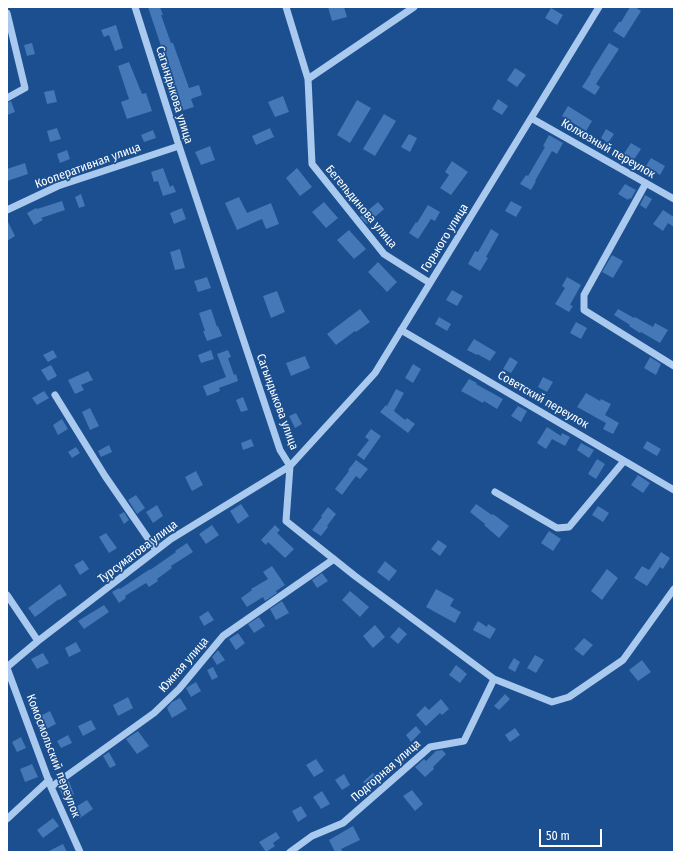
<!DOCTYPE html>
<html>
<head>
<meta charset="utf-8">
<style>
  body { margin:0 }
  #map { position:relative; width:681px; height:859px; overflow:hidden; background:#1b4f8f; font-family:"Fira Sans Condensed",sans-serif }
  canvas { display:block }
  .frame { position:absolute; inset:0; border:8px solid #fff; pointer-events:none }
  .scale { position:absolute; left:539px; top:829px; width:63px; height:18px; box-sizing:border-box; border:2px solid #fff; border-top:0; padding-left:5px; font-size:12px; line-height:14px; white-space:nowrap; color:#fff; -webkit-text-stroke:3px #1b4f8f; paint-order:stroke }
</style>
</head>
<body>
<div id="map">
<canvas width="681" height="859"></canvas>
<div class="frame"></div>
<div class="scale">50 m</div>
</div>
<script>
const ctx = document.querySelector('canvas').getContext('2d');
ctx.lineJoin = 'round';
function paint(path, color) { ctx.fillStyle = color; ctx.fill(path, 'evenodd'); }
function stroke(path, color, width, dash) { ctx.strokeStyle = color; ctx.lineWidth = width; ctx.lineCap = dash ? 'butt' : 'round'; ctx.setLineDash(dash || []); ctx.stroke(path); }
function write(font, color, halo, rows, align = 'center') {
  ctx.font = font + ' "Fira Sans Condensed",sans-serif'; ctx.lineWidth = 3.5; ctx.setLineDash([]); ctx.textBaseline = 'middle'; ctx.strokeStyle = halo; ctx.fillStyle = color; for (const [text, x, y, turn = 0] of rows) {
    ctx.save(); ctx.translate(x, y); ctx.rotate((+turn || 0) * Math.PI / 180); ctx.textAlign = isNaN(turn) ? turn : align; if (halo) ctx.strokeText(text, 0, 0); ctx.fillText(text, 0, 0); ctx.restore();
  }
}
paint(new Path2D(`
  M148,7H160L163,15H161L171,43H173L189,88L199,85L202,95L191,99L194,107L181,111L166,64H167Z
  M328,7H344L347,17L332,21Z
  M630,7H635L641,11L624,38L613,31L619,22H621Z
  M551,8L563,15L557,25L545,18Z
  M116,25L123,48L115,51L109,35L104,37L101,30Z
  M32,43L35,54L27,56L24,45Z
  M609,43L619,49L596,84L600,87L595,95L582,87L591,73H590Z
  M129,62L142,94L146,93L152,111L127,119L121,102L129,99L118,66Z
  M515,68L526,75L517,87L507,80Z
  M54,90L57,102L47,104L44,92Z
  M283,96L289,112L275,117L268,102Z
  M498,99L508,106L502,115L492,109Z
  M357,100L371,108L350,143L337,135Z
  M11,101L15,112L7,115V103Z
  M568,106L592,121L586,131L562,116Z
  M384,114L396,121L375,156L363,149Z
  M57,128L61,139L50,142L47,131Z
  M270,128L274,137L256,145L252,136Z
  M606,129L614,134L608,143L601,138Z
  M153,130L156,138L144,142L141,135Z
  M409,134L417,138L410,152L401,147Z
  M549,135L563,143L557,154L552,151L535,181H536L531,190L520,184L526,175L528,176L545,147L543,146Z
  M631,143L641,149L633,161L623,155Z
  M210,146L215,160L201,165L195,152Z
  M67,150L70,159L60,163L57,154Z
  M651,158L665,166L660,175L646,166Z
  M452,161L468,172L451,195L440,188L449,175L445,172Z
  M25,163L28,174L7,181V169Z
  M163,168L170,187L173,185L176,192L163,196L158,181L154,182L151,172Z
  M297,168L312,187L300,196L286,178Z
  M625,184L636,190L631,199L629,198L628,200L618,194Z
  M81,194L85,206L79,208L75,197Z
  M645,195L652,199L646,209L640,205Z
  M239,197L247,213L271,203L279,224L266,229L262,219L237,230L225,203Z
  M62,201L65,210L41,218L43,220L34,225L27,213L36,208L37,209Z
  M511,201L522,207L516,217L505,211Z
  M324,202L338,218L326,228L312,212Z
  M378,202L384,209L367,224L360,217Z
  M428,205L440,212L435,221L431,219L418,239L409,233L416,222L417,223Z
  M182,208L186,219L174,224L170,213Z
  M663,210L674,217V227L668,223L663,231L653,224Z
  M7,220L15,236L7,241Z
  M491,229L499,234L486,257L488,258L480,271L468,264L475,251L478,252Z
  M349,230L366,249L354,259L337,240Z
  M180,249L185,268L175,270L170,252Z
  M612,255L623,261L613,278L602,272Z
  M378,262L397,282L387,292L368,272Z
  M207,277L211,288L198,292L194,281Z
  M567,277L581,285L570,305L573,306L569,312L555,304L565,288L562,286Z
  M452,290L463,296L457,306L446,300Z
  M277,291L285,312L271,318L263,296Z
  M211,309L217,327L218,326L222,336L207,341L203,331H205L199,313Z
  M360,309L370,322L356,332L355,331L336,345L327,334Z
  M618,309L634,318L635,317L653,327L655,323L668,330L660,343L641,332L640,333L629,326L630,325L614,315Z
  M439,317L451,324L447,331L435,324Z
  M576,322L587,328L581,339L570,333Z
  M474,339L496,352L490,361L477,354V355L467,350Z
  M53,350L57,357L48,362L43,355Z
  M211,350L214,359L201,363L198,355Z
  M228,350L231,357L228,358L234,375L236,374L238,381L219,388L220,391L207,396L203,386L226,377L217,354Z
  M305,356L310,368L291,376L286,363Z
  M510,357L518,362L511,373L503,369Z
  M650,357L661,364L656,375L644,368Z
  M413,364L421,369L413,383L405,378Z
  M51,365L57,376L48,381L41,370Z
  M88,371L93,380L81,385L84,390L75,394L68,380Z
  M543,377L553,382L547,392L538,387Z
  M469,379L477,383L476,384L503,399L497,409L484,401L483,403L461,391Z
  M396,389L404,393L394,411L405,420L407,418L415,424L408,433L380,412L386,405L387,406Z
  M44,391L49,398L37,405L32,398Z
  M586,393L600,401L601,399L611,404L605,415L619,423L613,434L603,429L606,423L577,407Z
  M243,397L248,410L241,412L236,400Z
  M518,406L527,411L521,422L511,416Z
  M90,408L99,426L90,430L82,412Z
  M296,413L302,424L295,428L289,416Z
  M62,419L68,429L58,435L53,425Z
  M547,427L561,436L562,433L570,437L565,446L552,439L546,449L537,443Z
  M371,429L381,436L364,460L357,455L369,440L365,437Z
  M251,439L254,446L243,450L241,443Z
  M647,441L661,449L657,456L643,448Z
  M581,443L594,450L589,458L577,450Z
  M109,445L112,452L101,457L98,451Z
  M76,447L80,453L72,458L68,452Z
  M597,459L605,464L596,479L588,474Z
  M356,460L368,469L360,479L356,476L342,495L335,489L349,471L348,470Z
  M196,471L203,485L192,491L185,477Z
  M638,475L650,483L643,493L631,485Z
  M136,495L145,508L137,514L128,500Z
  M241,504L249,516L238,524L230,511Z
  M476,504L492,515L493,514L509,526L499,538L484,525L485,524L470,512Z
  M157,505L163,516L153,523L146,512Z
  M598,506L609,513L603,522L592,515Z
  M328,507L336,514L327,526L328,527L321,536L312,530L322,517L321,516Z
  M124,512L129,520L124,524L119,515Z
  M212,525L219,535L206,544L199,534Z
  M275,525L280,530L277,533L294,549L285,558L268,542L266,545L261,540Z
  M549,531L561,539L553,551L541,543Z
  M106,533L117,548L109,553L99,537Z
  M438,540L447,546L440,556L431,549Z
  M187,543L193,552L171,566L172,568L157,579L158,581L149,587L146,583L125,596L126,598L119,603L112,592L119,588L120,589L150,569V570L176,552L175,551Z
  M661,552L670,558L663,569L660,567L647,586L634,578L642,566L649,570Z
  M83,560L89,569L80,575L74,565Z
  M385,561L397,571L389,581L377,572Z
  M272,566L285,585L276,591L277,593L265,601L263,597L247,607L241,598L252,590L251,589L268,579L263,572Z
  M607,569L618,578L602,600L591,591Z
  M322,573L328,581L317,588L312,580Z
  M60,584L67,595L59,600V599L35,617L28,608Z
  M436,589L454,599L450,606L461,612L455,623L426,607Z
  M350,591L369,607L360,617L342,600Z
  M282,601L289,613L276,620L270,609Z
  M104,605L109,612L84,629L78,621Z
  M208,611L214,620L204,626L199,617Z
  M259,617L265,626L254,633L248,624Z
  M478,621L487,627L488,624L496,629L490,639L473,630Z
  M375,625L385,637L373,648L363,636Z
  M399,627L407,634L398,644L390,637Z
  M238,633L245,643L236,650L229,639Z
  M584,638L593,645L583,656L574,649Z
  M76,642L81,651L69,657L65,648Z
  M218,650L225,660L217,665L212,657Z
  M43,653L49,663L37,669L31,659Z
  M535,655L544,660L536,673L527,668Z
  M514,658L520,662L515,672L508,668Z
  M642,660L651,672L638,681L629,670Z
  M456,665L467,674L460,683L449,675Z
  M213,667L218,677L212,680L207,670Z
  M196,682L201,691L191,697L186,688Z
  M505,694L510,699L499,710L494,706Z
  M128,697L133,708L118,716L113,705Z
  M180,698L187,709L172,718L167,708L172,702Z
  M441,699L449,709L442,715L440,713L426,726L416,715L425,706L429,710Z
  M50,711L56,724L42,731L36,718Z
  M91,720L96,729L83,736L78,726Z
  M416,726L421,732L411,742L406,735Z
  M515,728L520,735L510,742L505,735Z
  M138,731L149,746L137,754L126,739Z
  M68,735L72,743L61,748L57,741Z
  M21,737L26,748L17,752L12,742Z
  M442,750L446,754L433,767L434,769L425,777L415,767L424,759L426,761L436,751Z
  M109,752L116,765L110,768L103,756Z
  M316,759L324,771L314,777L306,765Z
  M32,764L38,777L25,782L20,769Z
  M373,773L378,778L369,787L363,782Z
  M344,774L350,785L342,790L335,780Z
  M69,781L74,795L63,798L59,787Z
  M412,790L423,804L415,811L403,796Z
  M322,791L330,804L321,809L313,797Z
  M87,800L93,809L80,818L74,808Z
  M301,806L307,816L298,822L292,811Z
  M53,818L59,826L43,838L37,830Z
  M353,826L360,840L341,849L343,852H335L329,840Z
  M276,832L280,838L273,843L275,846L266,852L259,842Z
  M63,844L67,852H47Z`), '#4478b7');
stroke(new Path2D(`
  M135,7L179,146L280,450L290,466L286,521L355,576L494,679L552,702L569,697L623,660L674,589
  M286,7L308,79L312,164L384,254L430,283
  M7,13L25,88L7,98
  M308,79L414,7
  M531,118L674,199
  M646,183L584,295V310L674,366
  M7,210L58,186L179,146
  M401,330L674,490
  M55,395L105,476L156,550
  M495,492L557,528L569,527L624,461
  M7,595L38,641
  M7,667L38,641L171,539L290,466L375,373L599,7
  M7,668L51,787L80,852
  M51,787L154,713L179,689L223,636L334,559
  M7,819L49,780
  M290,852L312,836L343,823L430,747L464,741L494,679`), '#a9c9ee', 7);
write('12px', '#fff', '#1b4f8f', [
  ["Сагындыкова улица",174,95,73],
  ["Колхозный переулок",608,149,30],
  ["Кооперативная улица",88,166,-20],
  ["Бегельдинова улица",361,207,50],
  ["Горького улица",445,238,-58],
  ["Советский переулок",543,400,30],
  ["Сагындыкова улица",277,402,70],
  ["Турсуматова улица",138,552,-37],
  ["Южная улица",184,665,-49],
  ["Комосмольский переулок",53,756,69],
  ["Подгорная улица",386,771,-41]
]);
</script>
</body>
</html>
